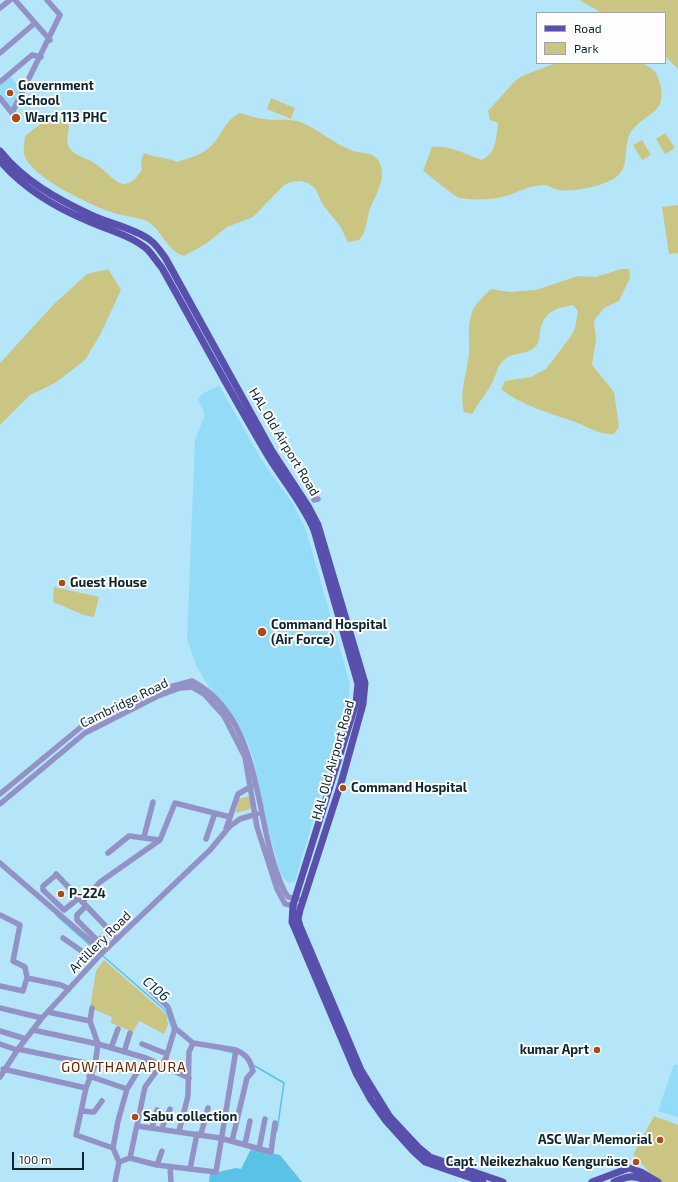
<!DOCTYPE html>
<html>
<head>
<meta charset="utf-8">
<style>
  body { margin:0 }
  #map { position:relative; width:678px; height:1182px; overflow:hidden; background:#b5e5f8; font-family:"Exo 2",sans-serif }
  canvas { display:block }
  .legend { position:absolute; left:536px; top:12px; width:130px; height:52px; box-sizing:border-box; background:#fdfdfd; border:1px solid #9da7ab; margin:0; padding:5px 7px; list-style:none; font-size:12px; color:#0d2730 }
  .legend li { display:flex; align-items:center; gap:8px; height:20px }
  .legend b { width:20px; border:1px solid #9da7ab }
  .scale { position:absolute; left:12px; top:1152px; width:72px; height:18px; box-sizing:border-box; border:2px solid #0d2730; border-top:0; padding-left:5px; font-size:12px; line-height:14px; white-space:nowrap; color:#0d2730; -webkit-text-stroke:3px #fdfdfd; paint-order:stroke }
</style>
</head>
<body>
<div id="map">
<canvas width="678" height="1182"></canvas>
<ul class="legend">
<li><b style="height:5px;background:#5950ad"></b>Road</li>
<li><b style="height:11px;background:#cbc584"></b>Park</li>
</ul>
<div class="scale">100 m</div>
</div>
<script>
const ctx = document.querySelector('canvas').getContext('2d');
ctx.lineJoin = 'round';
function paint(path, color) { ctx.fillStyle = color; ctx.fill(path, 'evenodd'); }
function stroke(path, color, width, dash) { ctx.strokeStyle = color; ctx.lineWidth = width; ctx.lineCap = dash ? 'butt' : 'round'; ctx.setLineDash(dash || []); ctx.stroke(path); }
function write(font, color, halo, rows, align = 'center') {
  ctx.font = font + ' "Exo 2",sans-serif'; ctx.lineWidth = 4; ctx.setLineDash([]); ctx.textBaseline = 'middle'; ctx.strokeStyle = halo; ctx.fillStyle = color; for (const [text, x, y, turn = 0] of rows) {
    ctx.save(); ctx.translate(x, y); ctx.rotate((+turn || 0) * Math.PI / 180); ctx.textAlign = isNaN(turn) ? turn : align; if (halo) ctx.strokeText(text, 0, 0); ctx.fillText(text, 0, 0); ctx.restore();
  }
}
paint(new Path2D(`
  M10,76L22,90L12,110L0,96V85Z
  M219,385L261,459L293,504L306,530L350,684L348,702L295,881L289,883L281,875L268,829L253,758L248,744L236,721L210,689L196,665L187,639L195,440L205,415L198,399L202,394Z
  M674,1064L678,1065V1117L658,1111Z`), '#94dbf7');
paint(new Path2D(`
  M579,0H678V69L665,56V13H602Z
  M556,63H641C651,67 656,70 659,81C672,117 636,113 628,139C624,153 629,168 615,178C603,186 574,192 560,190C555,190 550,186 546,185C530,184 516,194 502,197C492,200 470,200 460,198C453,196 431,176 423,171L432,147C449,145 466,154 482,160C497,152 496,138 498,123L490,120L488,111L515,81L522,76Z
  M271,98L295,108L291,119L267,109Z
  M240,113C248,115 256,118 264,119C276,121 288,118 300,122C319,129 332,143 351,150C360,154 372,151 378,160C388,175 377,193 371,206C366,218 368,230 359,240L348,242L340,226L323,205L315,188L308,183L300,181L291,182L284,185L253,217L227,227L207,243L184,256C166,250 163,231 147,221C142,218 122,216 114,213C94,207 28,176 24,154C23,149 25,141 25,136C40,125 52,110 69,125C69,133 65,142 70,149C76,156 87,158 94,163C113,174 122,200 142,170L141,161L144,153C155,158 166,157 177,162C189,158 202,155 211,146C222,135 225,120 240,113Z
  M665,133L675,148L665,154L656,139Z
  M642,140L651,155L642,160L633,145Z
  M678,205V253L669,254L662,207Z
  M108,269L121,290L100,335L85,360L55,383L30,395L0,425V363L54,304L87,274Z
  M621,269H629L630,278L619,301L604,308L594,321L596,339L592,365L614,392L619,427L614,434C599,435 589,427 575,422C550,413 522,406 501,389L505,381L531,377L546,369L571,336L575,328L578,311L573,305C555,308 544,312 540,331C540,336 539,342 536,346C528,355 514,352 505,359C496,366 497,374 492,383C486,394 478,403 472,414L464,412C459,391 467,374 469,354C470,341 467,329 471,316C473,305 483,297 491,289L509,292L536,290L578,276L596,277Z
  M54,587L99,597L94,617L84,615L53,602Z
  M251,796L253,808L236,813L238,799Z
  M104,960L166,1014L168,1025L164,1034L139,1021L133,1032L111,1023L112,1017L90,1008L96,971Z
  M654,1116L678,1125V1182C673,1182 666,1182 662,1182C649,1177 643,1162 633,1155Z`), '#cbc584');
paint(new Path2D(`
  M251,1149L280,1155L302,1182H209L210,1174L236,1168L241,1169Z`), '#5ac2e6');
stroke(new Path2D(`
  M56,915L100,954
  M103,956L166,1011L172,1028
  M222,1050L234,1053
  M253,1065L284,1083L277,1131`), '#5ac2e6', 1.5);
stroke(new Path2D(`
  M15,0L50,40
  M0,8L10,0
  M0,53L35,23
  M0,82L32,55L41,57
  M0,98L12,113L60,15L47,0
  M314,500L318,499
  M0,794L81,727L155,691L192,681C255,714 255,798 272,857C276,870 280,886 288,897L298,899
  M0,804L85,733L158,696L180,688L192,687L204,694L224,716L245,757L257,827L277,889L285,904L301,907
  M226,829L238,794L252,786
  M144,837L153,802
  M206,839L215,813
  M108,853L129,836L160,840
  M0,863L103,952
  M56,874L114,935
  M56,875L43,886V890L64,910L79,898
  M82,902L100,882L160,840L175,803L230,817
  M86,906L77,915V920L98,941L110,931
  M0,915L20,925L13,961L25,967L27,978L23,991L0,986
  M63,938L90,957
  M27,978L61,985L69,989
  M0,1008L42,1018
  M48,1012L90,1021L98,1044L95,1065L86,1088L76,1135L113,1148
  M90,1021L92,1008
  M33,1030L98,1044L146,1058L189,1078
  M0,1031L26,1039
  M0,1044L17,1050
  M142,1044L167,1054
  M111,1048L118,1029
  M18,1049L95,1065
  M124,1052L130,1033
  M3,1069L86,1088
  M89,1076L127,1089
  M0,1077L18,1049L42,1018L101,954L210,850L230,826L240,819L257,814
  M81,1111L94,1112L102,1101
  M137,1126L220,1138L271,1152L275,1123
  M152,1128L157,1110
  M162,1128L170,1109
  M179,1131L188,1096L189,1052L193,1043
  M201,1134L208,1108
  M232,1141L247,1078L253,1071C250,1060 247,1055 236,1050
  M245,1144L250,1121
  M259,1149L265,1119
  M130,1158L157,1165L216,1172L236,1050L193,1043L175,1028
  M119,1162L130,1158L145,1087L166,1058L175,1028L168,1007L147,987
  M157,1165L162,1151
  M170,1167L171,1182
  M190,1169L197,1134
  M115,1182L119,1162L113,1148L118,1121L127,1089L146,1058`), '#9292c6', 5.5);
stroke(new Path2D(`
  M0,151C24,181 57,199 91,215C110,224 134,228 150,240C157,245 161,252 166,259L272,451L308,506L318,525L365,683L363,704L341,783L300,910L298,919L300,926L361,1070L390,1117L418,1147L430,1157L503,1182
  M0,161C24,189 54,207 88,221C108,230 130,235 147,249C152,254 157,262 162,268C197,330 231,394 268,456C283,481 302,502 314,530L358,684L356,703L293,905L292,922L356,1073L371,1100L386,1121L413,1151L425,1162L483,1182
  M592,1182L629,1168L641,1172L658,1182
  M614,1182C629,1175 634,1175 650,1182`), '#5950ad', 7);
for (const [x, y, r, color] of [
  [10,93,4,"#ae4b15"],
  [16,118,5,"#ae4b15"],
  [62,583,4,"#ae4b15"],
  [262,632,5,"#ae4b15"],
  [343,788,4,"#ae4b15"],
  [61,894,4,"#ae4b15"],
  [597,1050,4,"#ae4b15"],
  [135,1117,4,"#ae4b15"],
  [660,1140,4,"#ae4b15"],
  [636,1162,4,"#ae4b15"]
]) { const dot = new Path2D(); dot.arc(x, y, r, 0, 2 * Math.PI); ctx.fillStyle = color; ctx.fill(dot); stroke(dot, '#fdfdfd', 1.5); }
write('bold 13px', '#0d2730', '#fdfdfd', [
  ["Government",18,86],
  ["School",18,101],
  ["Ward 113 PHC",25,118],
  ["Guest House",70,583],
  ["Command Hospital",271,625],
  ["(Air Force)",271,640],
  ["Command Hospital",351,788],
  ["P-224",69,894],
  ["kumar Aprt",589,1050,"right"],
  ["Sabu collection",143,1117],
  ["ASC War Memorial",652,1140,"right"],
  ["Capt. Neikezhakuo Kengurüse",628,1162,"right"]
], 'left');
write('13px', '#0d2730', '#fdfdfd', [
  ["HAL Old Airport Road",284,442,59],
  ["Cambridge Road",124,703,-26],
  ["HAL Old Airport Road",333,760,-74],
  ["Artillery Road",100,942,-45]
]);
write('italic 14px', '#002f3e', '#fdfdfd', [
  ["C106",156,989,41]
]);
ctx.letterSpacing = '1px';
write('14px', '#622401', '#fdfdfd', [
  ["GOWTHAMAPURA",124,1067]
]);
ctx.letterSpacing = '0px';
</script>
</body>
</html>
